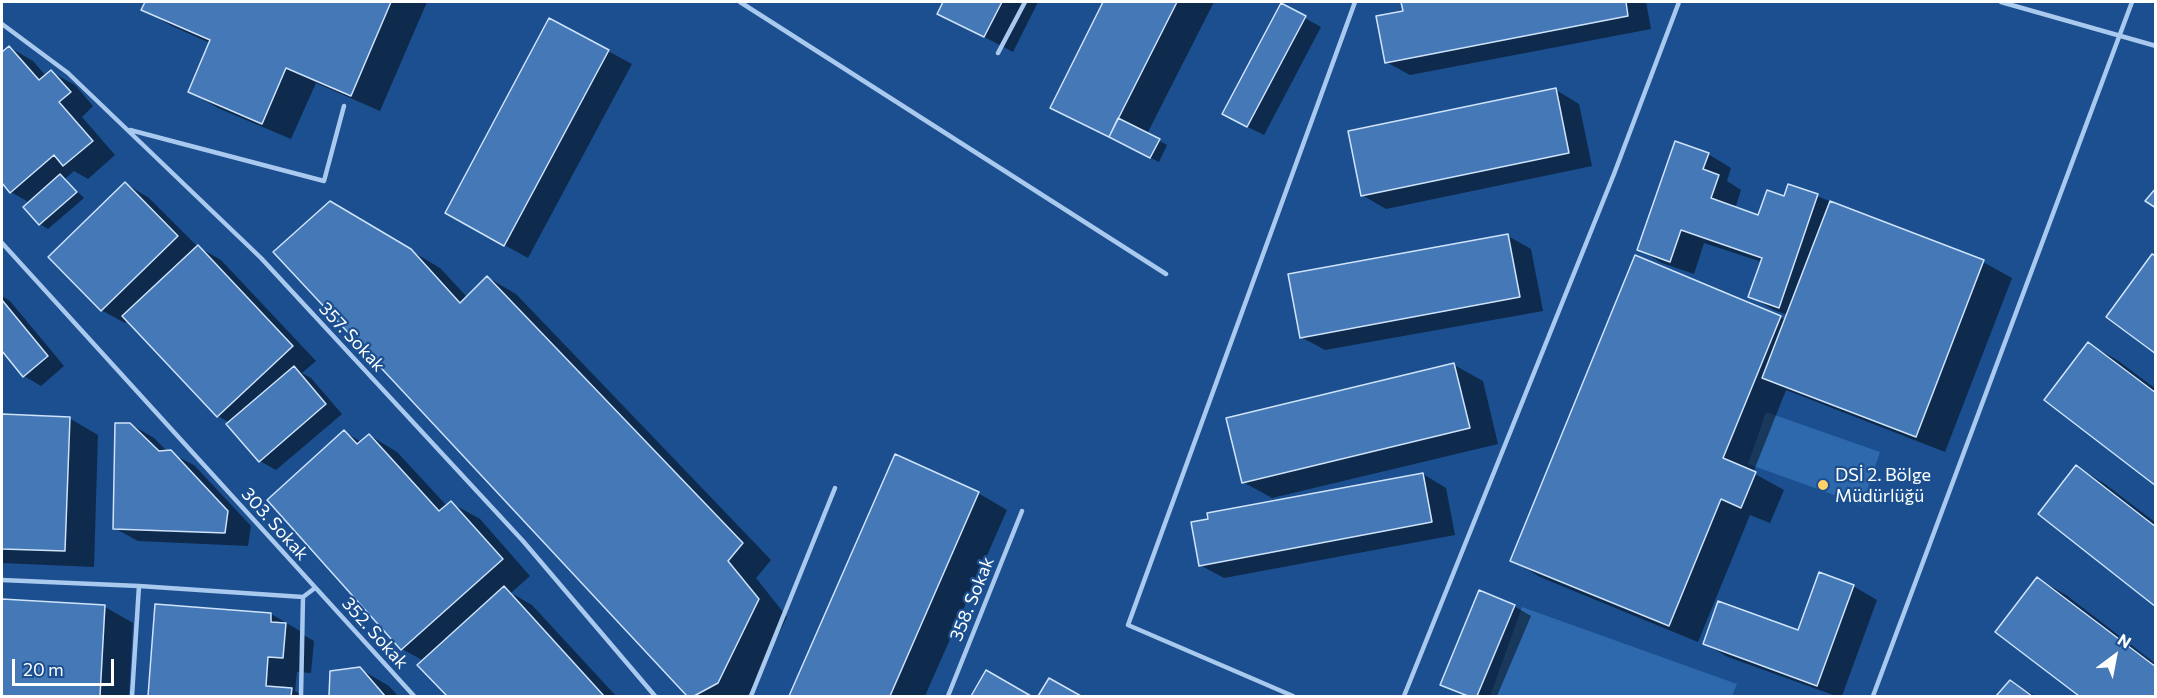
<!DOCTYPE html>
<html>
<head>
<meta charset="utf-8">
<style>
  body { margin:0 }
  #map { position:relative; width:2157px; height:698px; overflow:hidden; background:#1b4f8f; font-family:Commissioner,sans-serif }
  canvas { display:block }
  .frame { position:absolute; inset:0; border:3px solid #fff; pointer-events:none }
  .north { position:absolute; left:2085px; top:626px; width:60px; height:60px; -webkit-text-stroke:4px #1b4f8f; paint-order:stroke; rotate:32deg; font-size:16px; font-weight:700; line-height:24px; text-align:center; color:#fff }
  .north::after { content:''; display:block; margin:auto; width:21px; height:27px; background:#fff; clip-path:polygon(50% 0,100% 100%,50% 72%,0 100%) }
  .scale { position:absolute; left:12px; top:659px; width:102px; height:27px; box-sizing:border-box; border:3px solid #fff; border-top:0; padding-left:8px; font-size:18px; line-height:21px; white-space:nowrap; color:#fff; -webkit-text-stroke:4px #1b4f8f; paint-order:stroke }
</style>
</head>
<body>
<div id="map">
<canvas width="2157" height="698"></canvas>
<div class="frame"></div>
<div class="north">N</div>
<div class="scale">20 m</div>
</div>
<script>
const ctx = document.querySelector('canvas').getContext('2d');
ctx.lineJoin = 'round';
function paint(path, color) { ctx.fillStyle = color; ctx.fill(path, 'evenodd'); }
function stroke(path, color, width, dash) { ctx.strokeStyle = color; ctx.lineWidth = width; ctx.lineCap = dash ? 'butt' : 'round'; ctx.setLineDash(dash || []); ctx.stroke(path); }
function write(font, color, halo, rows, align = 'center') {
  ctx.font = font + ' Commissioner,sans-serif'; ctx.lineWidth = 4.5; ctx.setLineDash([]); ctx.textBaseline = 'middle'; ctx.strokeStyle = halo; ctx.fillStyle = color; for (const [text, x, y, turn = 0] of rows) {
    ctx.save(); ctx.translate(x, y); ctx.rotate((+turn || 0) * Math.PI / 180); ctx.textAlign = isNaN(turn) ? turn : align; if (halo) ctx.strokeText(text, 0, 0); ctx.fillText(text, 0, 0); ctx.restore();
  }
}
paint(new Path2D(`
  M1766,412L1880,452L1862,505L1748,464Z
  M1522,607L1737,684L1732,696H1490Z`), '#2e69ad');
paint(new Path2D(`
  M147,2H427L380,111L316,83L291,139L218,108L190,92L210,43L172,26L143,10Z
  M945,2H1038L1013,52L939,13Z
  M1105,2H1214L1147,134L1167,145L1159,162L1080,123L1052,107Z
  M1402,2H1646L1651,29L1410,75L1386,62L1405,13Z
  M1281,5L1321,27L1264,135L1240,123Z
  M9,47L33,61L46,76L51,72L75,85L93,106L82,117L115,155L88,179L74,171L65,179L84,198L48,229L40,224L25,207L30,203L11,192L2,181V54Z
  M608,51L632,64L528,258L470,226Z
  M1556,90L1579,104L1592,166L1386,209L1362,195Z
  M1708,154L1731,168L1727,181L1741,190L1735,209L1759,217L1785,198L1789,185L1983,262L2012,278L1945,452L1786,390L1753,473L1784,490L1770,523L1750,515L1698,642L1540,577L1512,560L1636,257L1786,320L1788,315L1774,310L1750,296L1762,262L1704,243L1694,274L1662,263L1638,249Z
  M126,184L149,198L198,247L221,260L316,361L302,373L311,378L342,414L276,470L260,461L230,423L218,416L128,320L125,323L101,310Z
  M331,203L440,268L467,297L487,277L516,294L771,560L756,578L787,617L748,696H689L275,252Z
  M1508,236L1531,249L1543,311L1325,350L1301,337Z
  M2,296L10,301L64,366L41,386L24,376L2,348Z
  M2089,344L2117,360L2156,389V484Z
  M1454,365L1483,381L1498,444L1272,498L1243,482Z
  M2,415L69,418L98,435L94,567L2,563Z
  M130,424L154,438L168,452L194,465L251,526L248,546L138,541L114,528Z
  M345,432L361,442L369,435L397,452L447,506L451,503L480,519L530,576L511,593L532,605L616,696H449L420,665L424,661L402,649L269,500Z
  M895,456L978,493L1007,510L925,696H790Z
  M2077,467L2105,484L2156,523V605Z
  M1423,474L1446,488L1455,535L1224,578L1200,565Z
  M2038,579L2066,595L2156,664V696H2081L1997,632Z
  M1853,586L1877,600L1842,696H1836L1728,657L1705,644L1799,632Z
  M2,601L105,607L133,623L129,696H2Z
  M156,605L271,614L300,631V633L314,641L311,673L297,672L295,691L305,696H150Z
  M1514,606L1531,616L1497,696H1465L1442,684Z
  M360,669L389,686L398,696H330L331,673Z
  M987,672L1028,696H972Z
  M1050,680L1079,696H1040Z
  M2010,682L2036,696H1998Z`), '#0007');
const building = new Path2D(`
  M145,2H391L351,96L286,68L262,124L188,92L210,40L141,10Z
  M943,2H1002L984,37L937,14Z
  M1103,2H1177L1109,137L1050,108Z
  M1401,2H1626L1628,16L1385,63L1376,16L1403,11Z
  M1281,3L1306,16L1247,127L1222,114Z
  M549,18L609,50L504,246L445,213Z
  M9,46L39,80L51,70L71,92L59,102L93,141L63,166L54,155L10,193L2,183V52Z
  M1556,88L1569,153L1361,196L1348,131Z
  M1118,118L1160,139L1150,158L1109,137Z
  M1675,141L1709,153L1703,169L1719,175L1711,198L1758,215L1767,190L1784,196L1788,184L1818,194L1779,308L1748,297L1762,258L1681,230L1670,262L1637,250Z
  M60,174L77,192L39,225L23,207Z
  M125,182L178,236L101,311L48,257Z
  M2156,188V208L2145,201Z
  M330,201L411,249L460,303L487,276L743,543L728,561L759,599L718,683L694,696H687L273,252Z
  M1830,201L1984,260L1916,437L1762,378Z
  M1508,234L1520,297L1300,338L1288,274Z
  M198,245L293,346L217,417L122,316Z
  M2152,254L2156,256V354L2106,317Z
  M1635,255L1781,316L1723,458L1756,472L1741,508L1721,499L1669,626L1510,561Z
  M2,300L48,356L23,377L2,351Z
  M2088,342L2156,393V486L2044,400Z
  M1454,363L1470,428L1242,483L1226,418Z
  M294,366L326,404L259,462L226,424Z
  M2,414L70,417L65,551L2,549Z
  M115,423H130L159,451L171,450L228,511L225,533L113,529Z
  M344,430L357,444L369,434L439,511L451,501L503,559L401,650L267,500Z
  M895,454L979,492L890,696H789Z
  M2076,465L2156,527V607L2038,514Z
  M1423,473L1432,522L1199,566L1191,522L1208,519L1207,513Z
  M1819,572L1854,585L1817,686L1703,644L1718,601L1798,630Z
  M2037,577L2156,667V696H2079L1995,632Z
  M504,586L604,696H447L417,665Z
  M1479,590L1515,605L1477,696H1468L1440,685Z
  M2,599L105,605L100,696H2Z
  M155,604L271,613V622L286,623L283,658L268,657L266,686L292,688L291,696H148Z
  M360,667L385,696H329L330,671Z
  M986,670L1031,696H971Z
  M1049,678L1081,696H1038Z
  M2010,680L2032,696H1996Z`);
paint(building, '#4478b7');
stroke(building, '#cfe3fa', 1.5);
stroke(new Path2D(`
  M740,2L1166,274
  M2001,2L2156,46
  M2,24L68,73L261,258L523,541L655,696
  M998,53L1025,2
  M130,130L324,181L344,106
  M2,243L414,696
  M2,580L139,586L303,597L315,588
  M132,696L139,586
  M301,696L303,597
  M751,696L835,488
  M948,696L1022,511
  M1293,696L1128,625L1355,2
  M1404,696L1614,174L1679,2
  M1873,696L2132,2`), '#a9c9ee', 4.5);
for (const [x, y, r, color] of [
  [1823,485,6,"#ffd166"]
]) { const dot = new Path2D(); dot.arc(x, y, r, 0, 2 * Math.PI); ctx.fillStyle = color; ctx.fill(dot); stroke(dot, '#1b4f8f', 2); }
write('18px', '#fff', '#1b4f8f', [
  ["357. Sokak",352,337,47],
  ["303. Sokak",275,524,48],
  ["358. Sokak",972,599,-68],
  ["352. Sokak",375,633,48]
]);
write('18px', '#fff', '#1b4f8f', [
  ["DSİ 2. Bölge",1835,475],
  ["Müdürlüğü",1835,496]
], 'left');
</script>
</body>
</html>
